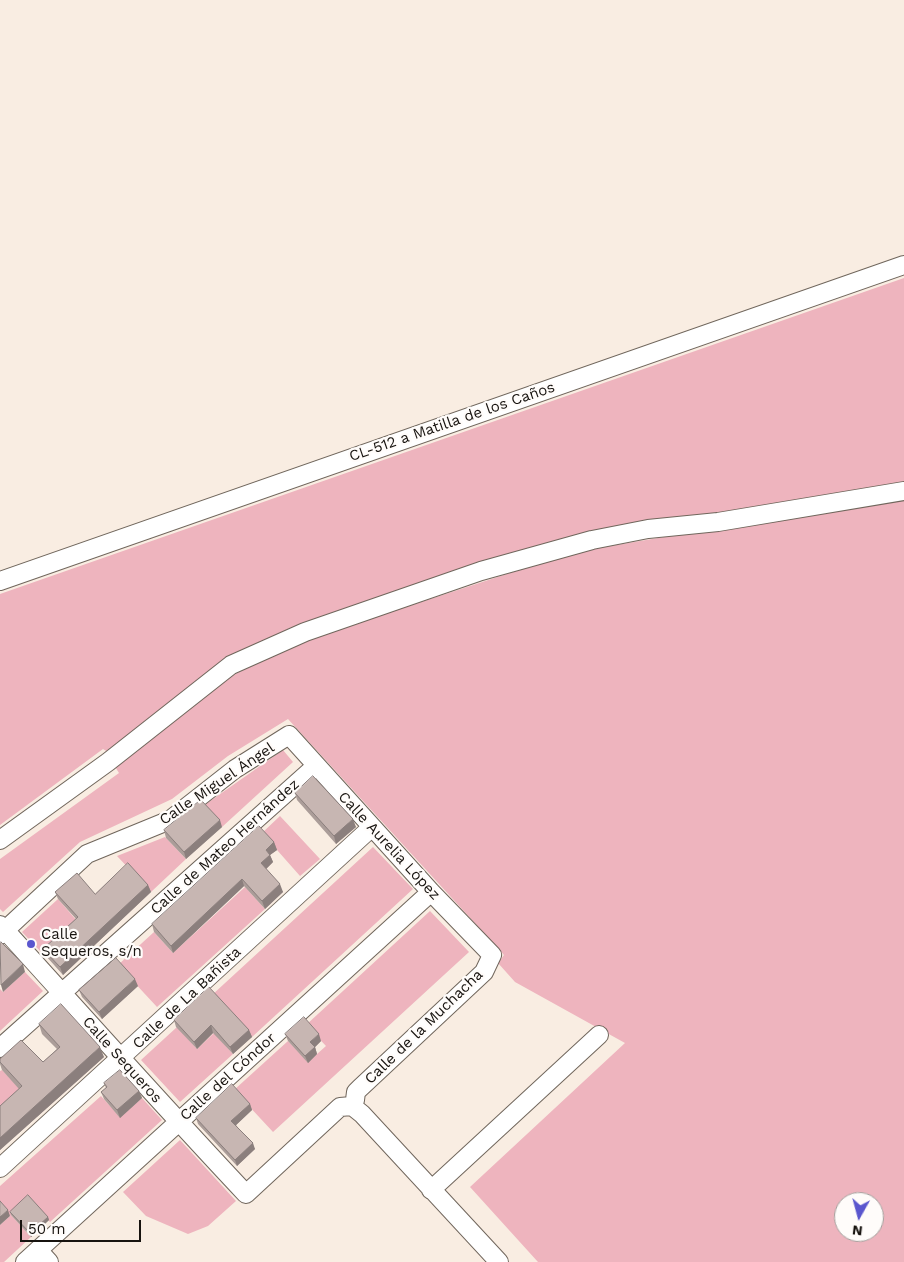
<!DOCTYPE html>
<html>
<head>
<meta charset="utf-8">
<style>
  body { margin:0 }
  #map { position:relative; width:904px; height:1262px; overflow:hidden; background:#f9ede2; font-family:"Work Sans",sans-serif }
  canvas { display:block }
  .north { position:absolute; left:834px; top:1192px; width:50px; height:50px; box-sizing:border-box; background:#fffcfa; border:1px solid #a29f9c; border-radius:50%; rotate:187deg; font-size:14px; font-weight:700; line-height:20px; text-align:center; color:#17130f }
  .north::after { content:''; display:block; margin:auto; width:18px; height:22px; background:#5a56ce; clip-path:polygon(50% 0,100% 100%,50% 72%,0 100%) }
  .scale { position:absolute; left:20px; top:1220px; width:121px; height:22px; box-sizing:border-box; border:2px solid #17130f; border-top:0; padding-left:6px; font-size:15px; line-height:18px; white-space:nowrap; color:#17130f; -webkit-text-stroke:4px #fffcfa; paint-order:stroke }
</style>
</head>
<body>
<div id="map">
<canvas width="904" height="1262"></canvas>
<div class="north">N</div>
<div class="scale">50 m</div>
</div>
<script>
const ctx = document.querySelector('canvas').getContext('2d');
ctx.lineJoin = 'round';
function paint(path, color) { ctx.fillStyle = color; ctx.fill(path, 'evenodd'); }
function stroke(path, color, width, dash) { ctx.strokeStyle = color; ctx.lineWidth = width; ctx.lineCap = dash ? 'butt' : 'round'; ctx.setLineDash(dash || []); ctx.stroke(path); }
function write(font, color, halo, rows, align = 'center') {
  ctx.font = font + ' "Work Sans",sans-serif'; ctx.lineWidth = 4.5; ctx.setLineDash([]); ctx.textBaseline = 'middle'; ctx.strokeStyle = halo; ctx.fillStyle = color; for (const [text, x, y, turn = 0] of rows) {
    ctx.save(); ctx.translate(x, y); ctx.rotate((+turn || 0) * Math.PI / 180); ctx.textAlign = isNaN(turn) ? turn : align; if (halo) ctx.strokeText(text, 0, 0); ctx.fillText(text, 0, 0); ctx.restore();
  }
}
paint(new Path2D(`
  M904,278V483L712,516L630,523L538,548L290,628L218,667L108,752L103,749L0,825V594Z
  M904,497V1262H538L470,1187L625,1043L515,982L498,963L504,955L288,719L228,756L172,799L80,842L3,912L0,909V859L119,773L114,765L235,674L308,639L574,552ZM844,1202H874V1232H844Z
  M283,750L293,762L222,827L203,806Z
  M280,816L320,859L300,876L262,833Z
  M165,837L186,859L151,892L117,856Z
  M373,847L413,889L252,1037L212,995Z
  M245,887L265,909L157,1007L118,965L154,932L173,953Z
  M58,899L77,921L42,953L22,932Z
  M430,911L469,952L273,1132L234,1090L288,1041L308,1062L326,1046L306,1025Z
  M25,972L43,991L0,1031V989L3,992Z
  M177,1027L197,1049L214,1033L233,1054L180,1102L141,1060Z
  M2,1070L22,1091L0,1111V1071Z
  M101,1096L120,1117L142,1098L162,1120L50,1222L29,1199L11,1215L31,1237L4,1262H0V1225L10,1216L0,1205V1186Z
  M180,1140L236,1201L208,1226L188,1234L146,1216L123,1192Z`), '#eeb4be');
const minor = new Path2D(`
  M0,581L904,265
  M0,840L108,762L231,665L305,632L481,571L592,540L648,529L718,522L904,491
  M0,925L5,930C85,1018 164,1107 246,1194L340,1107L352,1106L355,1100L356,1092L360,1088L484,972L492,955L431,892L289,735L235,769L170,820L87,854L0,935
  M0,1048L316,766
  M352,1106L362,1114L499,1262
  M0,1168L372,827
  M431,1190L599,1035
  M38,1250L49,1262
  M25,1262L431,892`);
stroke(minor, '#70665c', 20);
stroke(minor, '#fff', 18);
paint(new Path2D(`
  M295,793L356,827L336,844L297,800Z
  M222,827L186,859L166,838L164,830Z
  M274,842L277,850L270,855L273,862L266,869L283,892L265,909L244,886L173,953L154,932L152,924Z
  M148,885L151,892L63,975L46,956L43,949L76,919L58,899L55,892L95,894Z
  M138,986L102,1019L82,997L79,990Z
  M174,1020L249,1030L252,1037L233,1054L213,1033L197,1049L176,1027Z
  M39,1024L104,1057L0,1150V1106L19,1089L2,1070L0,1064V1059L43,1062L57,1049L42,1034Z
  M285,1034L321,1041L315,1047L317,1054L308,1063L288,1041Z
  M104,1083L139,1091L142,1098L120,1118L104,1099L101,1092L106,1088Z
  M250,1104L252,1110L236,1125L255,1149L237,1166L198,1124L196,1118Z
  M10,1212L48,1217L49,1220L31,1237L11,1215Z`), '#ab9d99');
paint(new Path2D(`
  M353,819L356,827L336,844L334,836Z
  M220,820L222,827L186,859L184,852Z
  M274,842L277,850L270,855L273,862L264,871L261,863L266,850Z
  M242,879L244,886L173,953L171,946Z
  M280,884L283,892L265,909L262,901Z
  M148,885L151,892L63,975L60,967Z
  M23,964L25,972L3,992L1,985Z
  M135,979L138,986L102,1019L99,1012Z
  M211,1025L213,1033L197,1049L194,1042Z
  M249,1030L252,1037L233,1054L230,1047Z
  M319,1034L321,1041L315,1047L317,1054L308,1063L305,1056L310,1042Z
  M100,1047L104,1057L0,1150V1138Z
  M139,1091L142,1098L120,1118L117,1110Z
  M250,1104L252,1110L234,1127L231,1121Z
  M253,1143L255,1149L237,1166L235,1160Z
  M8,1210L10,1216L0,1225V1217Z
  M48,1217L49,1220L31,1237L30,1233Z`), '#8b7f7d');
const building = new Path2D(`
  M313,776L353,819L334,836L295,793Z
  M201,800L220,820L184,852L164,830Z
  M259,826L274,842L266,850L270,855L261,863L280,884L262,901L242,879L171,946L152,924Z
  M128,863L148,885L60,967L43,949L78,917L55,892L77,873L95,894Z
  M1,942L23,964L1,985L0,943Z
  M116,958L135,979L99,1012L79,990Z
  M209,987L249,1030L230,1047L211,1025L194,1042L174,1020Z
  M61,1004L100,1047L0,1138V1106L22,1086L0,1062V1059L21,1040L43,1062L60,1047L39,1024Z
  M304,1017L319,1034L310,1042L315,1047L305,1056L285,1034Z
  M120,1070L139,1091L117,1110L101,1092L107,1087L104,1083Z
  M232,1084L250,1104L231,1121L253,1143L235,1160L196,1118Z
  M28,1195L48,1217L30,1233L10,1212Z
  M0,1201L8,1210L0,1217Z`);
paint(building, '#c7b6b2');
stroke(building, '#8b7f7d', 1);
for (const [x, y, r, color] of [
  [31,944,5,"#5a56ce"]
]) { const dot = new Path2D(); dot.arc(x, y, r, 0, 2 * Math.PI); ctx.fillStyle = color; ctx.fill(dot); stroke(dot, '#fffcfa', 2); }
write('15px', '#17130f', '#fffcfa', [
  ["CL-512 a Matilla de los Caños",452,422,-19],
  ["Calle Miguel Ángel",217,784,-34],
  ["Calle Aurelia López",389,846,47],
  ["Calle de Mateo Hernández",225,847,-42],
  ["Calle de La Bañista",187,998,-43],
  ["Calle de la Muchacha",424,1027,-44],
  ["Calle Sequeros",122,1060,48],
  ["Calle del Cóndor",228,1077,-42]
]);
write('15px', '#17130f', '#fffcfa', [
  ["Calle",41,935],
  ["Sequeros, s/n",41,952]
], 'left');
</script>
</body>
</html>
